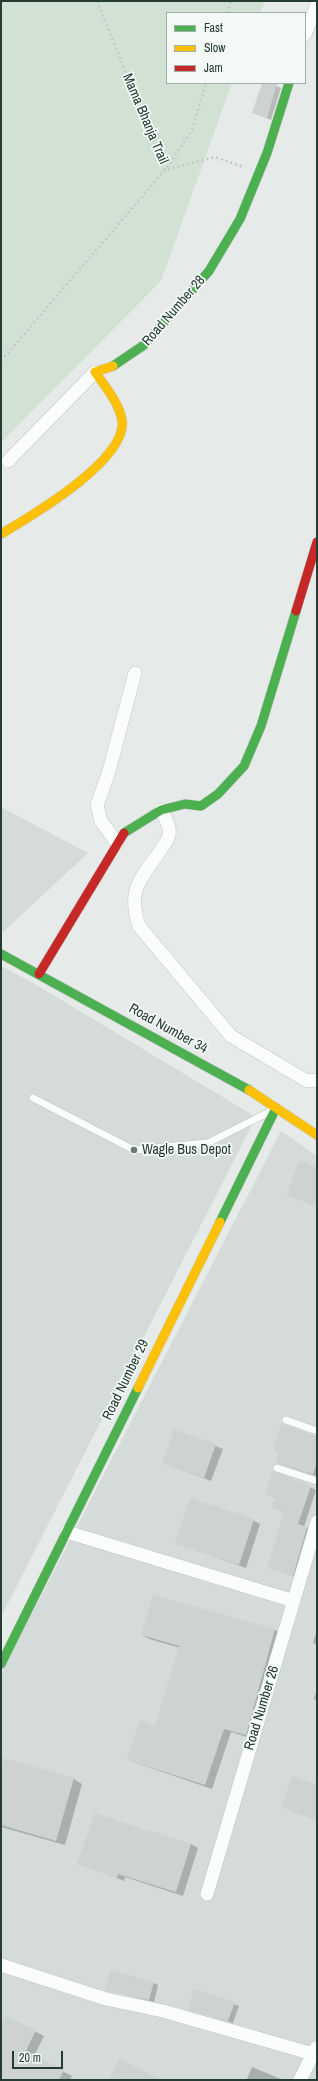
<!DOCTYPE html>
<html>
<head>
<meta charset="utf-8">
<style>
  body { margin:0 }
  #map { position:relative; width:318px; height:2081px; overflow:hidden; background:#e6eae8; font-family:"Archivo Narrow",sans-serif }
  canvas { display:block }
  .frame { position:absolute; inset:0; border:2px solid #253c35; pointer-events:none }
  .legend { position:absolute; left:166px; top:12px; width:140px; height:72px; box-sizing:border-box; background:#f4f9f6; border:1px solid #a1ada9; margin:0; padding:5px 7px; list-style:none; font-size:12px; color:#253c35 }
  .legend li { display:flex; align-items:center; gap:8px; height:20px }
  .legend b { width:20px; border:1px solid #a1ada9 }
  .scale { position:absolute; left:12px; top:2051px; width:51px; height:18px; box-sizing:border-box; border:2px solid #253c35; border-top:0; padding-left:5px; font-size:12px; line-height:14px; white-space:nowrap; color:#253c35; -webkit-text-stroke:3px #f4f9f6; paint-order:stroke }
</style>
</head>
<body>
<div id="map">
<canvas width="318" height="2081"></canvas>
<div class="frame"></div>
<ul class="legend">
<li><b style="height:5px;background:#4caf50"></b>Fast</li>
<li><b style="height:5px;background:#ffc107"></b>Slow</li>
<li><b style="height:5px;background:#c62828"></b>Jam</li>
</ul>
<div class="scale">20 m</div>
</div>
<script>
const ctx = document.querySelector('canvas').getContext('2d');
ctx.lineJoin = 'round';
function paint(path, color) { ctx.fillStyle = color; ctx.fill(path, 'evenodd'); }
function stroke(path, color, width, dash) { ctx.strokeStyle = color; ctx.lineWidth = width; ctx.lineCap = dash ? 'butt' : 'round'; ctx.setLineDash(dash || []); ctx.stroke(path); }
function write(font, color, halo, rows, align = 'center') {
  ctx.font = font + ' "Archivo Narrow",sans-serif'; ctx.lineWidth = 3.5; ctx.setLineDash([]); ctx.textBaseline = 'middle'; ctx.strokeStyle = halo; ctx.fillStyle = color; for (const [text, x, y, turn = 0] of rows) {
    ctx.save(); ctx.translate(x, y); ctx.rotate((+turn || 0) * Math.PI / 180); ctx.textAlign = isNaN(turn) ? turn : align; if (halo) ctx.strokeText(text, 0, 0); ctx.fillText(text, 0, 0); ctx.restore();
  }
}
paint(new Path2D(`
  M1,807L88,853L3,932L1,931Z
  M1,966L33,983L256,1117L3,1613L1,1612Z
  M281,1131L317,1156V2080H1V1674Z`), '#d4dbd8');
paint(new Path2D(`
  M1,1H265L260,13H167V83H232L161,281L1,443Z`), '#d1e2d5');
paint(new Path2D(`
  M264,83H270L281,88L271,120L253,112Z
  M317,1168V1206L288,1195Z
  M175,1430L223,1449L211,1481L163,1463Z
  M317,1436V1476L277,1463Z
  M310,1487L316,1490L304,1527L313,1531L299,1578L268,1567L285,1513L273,1507L276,1498L267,1494Z
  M253,1520L260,1524L246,1568L176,1543Z
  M317,1629V1645L313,1643Z
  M275,1630L282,1634L253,1739L231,1732L212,1789L136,1763L129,1759L156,1727L180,1648L149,1639L142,1635Z
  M317,1689V1701L314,1699Z
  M5,1759L74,1779L82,1784L65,1845L1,1827V1772Z
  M317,1786V1820L282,1807Z
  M151,1834L191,1844L198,1848L183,1896L125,1877L124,1881L79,1863Z
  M154,1983L158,1985L154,2002L106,1989Z
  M195,1990L239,2006L233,2023L188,2009Z
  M7,2017L44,2036L34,2056L72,2076L70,2080H1V2029Z
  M252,2067L281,2079L283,2080H249L247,2079Z`), '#0003');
paint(new Path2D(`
  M262,83H277L267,118L252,113Z
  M299,1161L317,1167V1206L287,1195Z
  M281,1424L317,1436V1462L313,1474L276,1463L279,1452L273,1450Z
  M174,1429L216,1444L204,1478L162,1463Z
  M273,1471L311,1486L298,1524L307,1527L293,1576L267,1568L284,1512L272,1508L275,1497L265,1494Z
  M190,1498L254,1519L239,1565L175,1544Z
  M153,1595L275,1629L246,1735L224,1729L205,1785L127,1760L140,1721L155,1726L179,1646L141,1635Z
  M4,1758L74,1778L56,1841L1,1825V1769Z
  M292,1776L317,1785V1820L281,1807Z
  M95,1813L151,1832V1831L191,1844L176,1892L118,1874L117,1878L77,1864Z
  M110,1970L154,1982L149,2000L105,1990Z
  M194,1989L235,2002L228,2021L187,2010Z
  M6,2016L36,2030L26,2051L64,2070L59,2080H1V2027Z
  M119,2059L162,2080H109Z`), '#ced3d1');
const lane = new Path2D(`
  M33,1098L134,1150L208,1143L269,1112
  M286,1420L317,1431
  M277,1468L317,1481`);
const street = new Path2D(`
  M305,34L317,5
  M8,461L95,372
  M161,810C165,818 171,826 169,835C168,841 161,849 158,854C138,882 128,891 139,926L231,1036L307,1081L317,1080
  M117,843L101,821L97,805L109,771L135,673
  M67,1532L294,1601
  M207,1894L317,1522
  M1,1965L106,1999L163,2011L313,2054
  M300,2080L316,2048`);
const fast = new Path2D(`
  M113,366L144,345L209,271L240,219L267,153L289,83
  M124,833L161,810L185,804L201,806L218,794L244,766L261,726L296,611
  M1,954L249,1090
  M220,1222L276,1108
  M1,1664L138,1388`);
const slow = new Path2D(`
  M1,534C31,516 128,460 122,420C119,403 105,386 95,372L113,366
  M249,1090L317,1135
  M138,1388L220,1222`);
const jam = new Path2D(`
  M296,611L317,542
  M39,974L124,833`);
stroke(lane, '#c3c7c5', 8);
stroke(street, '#c3c7c5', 14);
stroke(fast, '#c2c8c5', 10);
stroke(slow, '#c2c8c5', 10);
stroke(jam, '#c2c8c5', 10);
stroke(new Path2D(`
  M97,1L165,170L215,157L243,167
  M227,13L231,1
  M1,361L165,170L192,130L206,83`), '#c2cac6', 2.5, [2, 3]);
stroke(lane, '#fbfcfc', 7);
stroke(street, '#fbfcfc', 13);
stroke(fast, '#4caf50', 9);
stroke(slow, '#ffc107', 9);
stroke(jam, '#c62828', 9);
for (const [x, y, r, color] of [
  [134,1150,4,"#697974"]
]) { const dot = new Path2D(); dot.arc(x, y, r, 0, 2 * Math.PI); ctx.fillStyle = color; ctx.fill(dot); stroke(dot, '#f4f9f6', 1.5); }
write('14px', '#253c35', '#f4f9f6', [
  ["Mama Bhanja Trail",145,119,67],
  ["Road Number 28",174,311,-49],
  ["Road Number 34",168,1029,29],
  ["Road Number 29",126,1380,-64],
  ["Road Number 26",262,1708,-73]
]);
write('14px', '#253c35', '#f4f9f6', [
  ["Wagle Bus Depot",142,1150]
], 'left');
</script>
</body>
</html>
